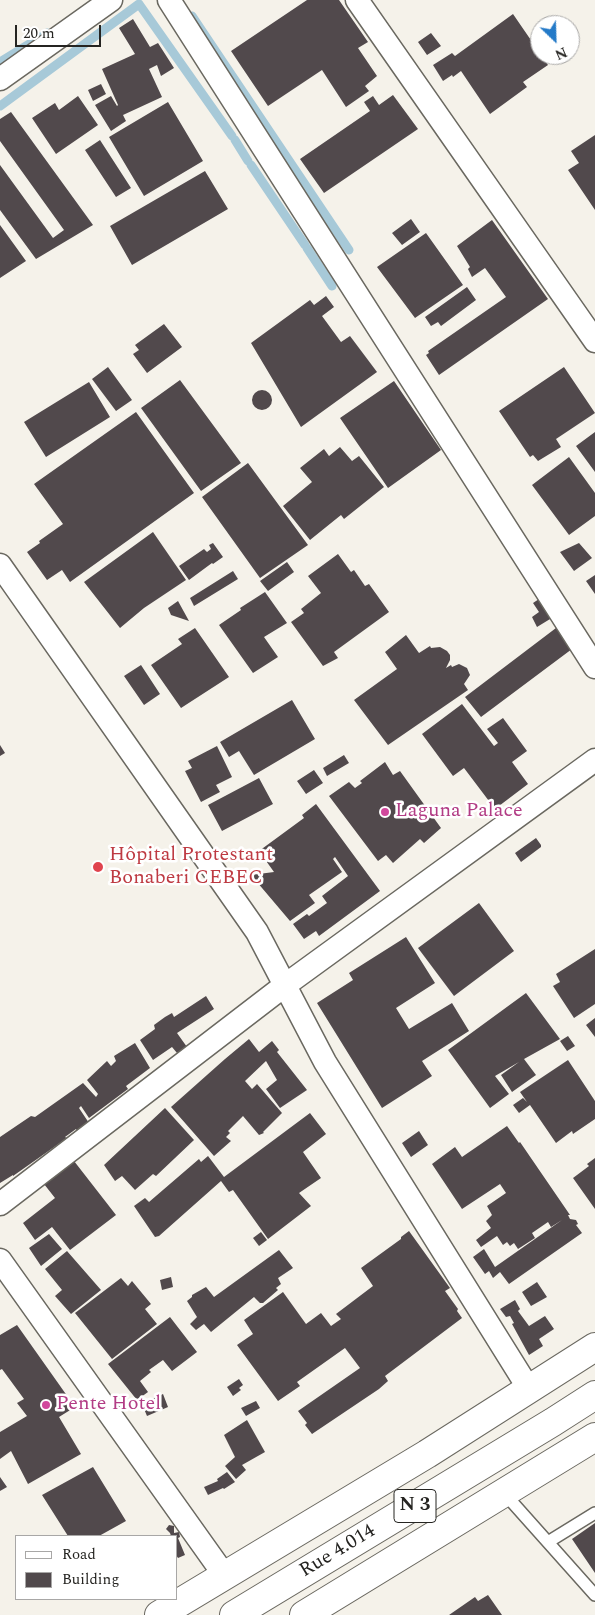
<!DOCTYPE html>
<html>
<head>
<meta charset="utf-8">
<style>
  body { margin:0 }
  #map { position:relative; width:595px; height:1615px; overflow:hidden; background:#f5f2ea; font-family:Spectral,serif }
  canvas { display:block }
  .legend { position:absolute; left:15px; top:1535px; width:162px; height:65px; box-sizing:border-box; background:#fff; border:1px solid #a8a7a6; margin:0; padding:6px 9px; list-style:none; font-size:15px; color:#252421 }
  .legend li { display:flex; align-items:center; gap:10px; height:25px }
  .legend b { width:25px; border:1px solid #a8a7a6 }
  .north { position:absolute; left:530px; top:15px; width:50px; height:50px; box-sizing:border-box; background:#fff; border:1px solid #a8a7a6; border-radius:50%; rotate:156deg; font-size:14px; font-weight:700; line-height:20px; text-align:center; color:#252421 }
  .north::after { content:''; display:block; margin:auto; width:18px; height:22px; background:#247ac8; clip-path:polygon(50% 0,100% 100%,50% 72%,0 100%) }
  .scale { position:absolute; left:15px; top:25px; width:86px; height:22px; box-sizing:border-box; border:2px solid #252421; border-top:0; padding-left:6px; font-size:15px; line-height:18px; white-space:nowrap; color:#252421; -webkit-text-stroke:4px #fff; paint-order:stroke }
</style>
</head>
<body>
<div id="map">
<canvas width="595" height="1615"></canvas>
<ul class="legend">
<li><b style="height:6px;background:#fff"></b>Road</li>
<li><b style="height:14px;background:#51494c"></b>Building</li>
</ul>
<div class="north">N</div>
<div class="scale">20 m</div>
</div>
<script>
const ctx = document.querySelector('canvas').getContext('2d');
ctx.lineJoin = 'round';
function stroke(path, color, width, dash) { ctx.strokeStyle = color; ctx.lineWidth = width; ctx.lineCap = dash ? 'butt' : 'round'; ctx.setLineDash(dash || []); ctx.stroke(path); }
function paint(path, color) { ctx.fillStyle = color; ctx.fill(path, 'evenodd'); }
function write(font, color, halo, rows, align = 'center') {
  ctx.font = font + ' Spectral,serif'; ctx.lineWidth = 5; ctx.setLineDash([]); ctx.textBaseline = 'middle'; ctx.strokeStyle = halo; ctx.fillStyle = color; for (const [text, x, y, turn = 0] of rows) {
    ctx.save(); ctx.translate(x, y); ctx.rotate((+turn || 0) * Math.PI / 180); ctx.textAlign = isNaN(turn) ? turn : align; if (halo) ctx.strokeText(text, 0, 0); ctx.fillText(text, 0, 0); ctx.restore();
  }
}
stroke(new Path2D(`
  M192,16L349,250
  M0,62L47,33
  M0,106L139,4L232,136
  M235,140L248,161
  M251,165L305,245
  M307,248L332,286`), '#a7c9d8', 9);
paint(new Path2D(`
  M307,0H339L368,42L358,48L377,76L365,86L369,91L346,107L322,70L268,106L231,51Z
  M513,14L548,65L523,82L527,87L490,114L461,71L453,77L452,75L443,81L433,65L452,53L455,56Z
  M133,19L150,47L158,43L174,68L161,76L157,65L149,69L162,97L123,115L126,121L111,131L95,105L111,96L117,106L118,105L102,69L135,54L119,28Z
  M431,33L441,46L427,55L418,42Z
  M101,84L106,94L93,101L88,90Z
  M393,95L418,129L324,193L300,159L370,111L364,102L373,96L379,105Z
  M78,96L98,125L56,154L32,118L55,103L59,110Z
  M168,102L203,161L144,196L109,137Z
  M11,112L93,225L36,259L0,210V165L53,238L64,230L0,141V119Z
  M595,135V210L568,170L579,163L571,151Z
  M100,140L131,188L116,197L85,150Z
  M205,171L228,209L132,265L110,226Z
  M411,219L420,232L402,245L392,233Z
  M492,220L548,299L439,375L426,355L429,353L428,351L506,297L485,268L472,277L468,269L470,267L457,246Z
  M0,225L26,261L0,278Z
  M426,233L463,285L415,318L377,267Z
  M467,287L476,300L441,326L438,322L431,326L425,317Z
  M326,296L334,307L322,316L341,342L350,336L377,372L301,427L251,343L310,300L314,305Z
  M164,324L182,347L147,373L133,354L139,350L135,345Z
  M108,367L132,400L116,411L92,379Z
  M564,367L595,413L556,439L561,447L538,461L533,455L530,457L499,411Z
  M180,380L241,463L201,491L141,408Z
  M394,381L441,450L388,488L340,418Z
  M89,382L110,417L46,457L24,422Z
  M252 400a10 10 0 1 1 20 0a10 10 0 1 1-20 0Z
  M136,412L194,493L70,582L62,570L47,580L27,552L40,543L39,541L63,524L34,484Z
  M595,432V472L576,446Z
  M340,447L352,461L359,456L384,487L344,519L341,515L310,540L283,506L312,482L300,468L324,449L329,456Z
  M569,457L595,493V516L569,535L532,485Z
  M248,463L308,545L260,578L202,497Z
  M153,532L186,580L144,608L120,628L84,582Z
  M213,543L223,557L213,564L212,563L189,580L179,566L204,549L207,552L211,549L209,545Z
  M579,543L592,558L574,571L560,552Z
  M338,554L351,572L354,570L365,586L369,584L389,612L334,652L338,658L323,666L291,622L304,613L301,609L321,593L308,576Z
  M287,562L294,572L268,591L260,581Z
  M233,571L238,579L194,606L190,598Z
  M595,575V594L586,581Z
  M265,592L287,623L264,637L278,657L253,673L219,625L241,610L240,608Z
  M542,597L555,616L537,627L532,617L539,612L533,603Z
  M178,601L189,621L171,615L168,608Z
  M195,628L229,677L181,708L151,665L182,644L178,639Z
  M556,628L572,649L481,717L465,697Z
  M406,635L419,653L430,646L431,648L440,647L447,651L450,655V660L446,668L451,665L452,667L459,664L467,668L470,675L464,684L468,690L388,745L354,700L397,669L385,652Z
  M141,665L160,694L144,705L124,676Z
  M292,700L315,739L254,775L239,751L229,757L220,742Z
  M462,704L494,746L498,743L487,729L503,718L527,751L512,762L528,784L495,809L464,768L453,776L422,734Z
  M0,745L5,753L0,756Z
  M217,746L232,777L216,785L220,792L201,802L185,771L192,768L188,761Z
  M344,755L349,763L327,776L323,768Z
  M385,762L393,775L400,771L441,828L424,843L420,839L393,863L386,855L378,861L329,796L349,782L355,788L362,783L360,781Z
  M314,770L323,783L306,794L297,781Z
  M259,778L273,804L222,831L208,805Z
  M316,804L380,891L319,936L316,931L304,939L293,924L307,914L309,916L327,903L322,896L348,876L335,857L333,859L342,872L309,895L315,903L290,921L251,875L274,872L259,851L304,818L302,815Z
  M536,838L541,845V847L521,862L515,853Z
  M479,903L514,951L454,996L418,948Z
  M406,937L435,983L396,1008L409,1029L452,1003L469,1031L422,1061L432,1076L382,1108L317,1003L353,980L349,973Z
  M595,949V1004L574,1018L553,986L560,982L556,974Z
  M526,993L560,1039L524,1059L536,1075L512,1092L501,1075L519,1062L495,1076L509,1094L490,1108L448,1050Z
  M206,996L214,1009L177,1033L187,1047L177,1053L172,1047L153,1060L140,1040L155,1029L154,1025L165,1017L172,1013L174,1017Z
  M595,1018V1037L586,1025Z
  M568,1036L575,1046L567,1051L560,1041Z
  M249,1039L259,1052L272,1041L279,1050L277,1052L307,1090L280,1108L266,1089L277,1080L266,1061L245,1081L252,1089L257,1084L282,1113L263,1132L264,1133L259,1135L243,1116L228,1131L230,1133L226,1137L231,1141L214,1156L171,1107L225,1059Z
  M135,1043L150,1068L126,1086L128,1089L89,1118L81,1106L79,1108L89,1123L77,1131L76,1129L65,1137L67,1138L13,1176V1175L0,1183V1137L31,1116L35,1117L83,1083L96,1097L98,1094L87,1080L107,1061L111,1066L116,1061L114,1056Z
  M568,1060L595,1101V1119L573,1134L572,1131L556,1143L530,1105L519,1113L513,1105L523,1098L527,1102L520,1092Z
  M165,1108L194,1140L156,1176L153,1174L135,1190L122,1176L115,1181L104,1165Z
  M310,1113L326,1134L303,1152L321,1178L299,1193L311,1206L268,1239L233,1190L229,1192L221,1181L159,1236L155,1237L134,1206L145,1198L149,1202L199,1159L201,1162L208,1156L224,1177Z
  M507,1126L519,1143L520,1142L570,1215H568L570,1219L576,1220L578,1224L576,1225L582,1233L509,1284L500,1272L493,1278L489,1271L485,1274L473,1257L484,1249L495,1267L562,1220L551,1227L548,1222L532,1233L535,1238L518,1249L514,1243L510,1246L507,1242L503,1245L497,1236L481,1247L476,1240L491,1228L486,1221L492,1215L487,1206L506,1193L500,1184L462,1209L432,1164L455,1147L462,1157Z
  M419,1131L428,1145L411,1157L402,1143Z
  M595,1158V1209L573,1178L589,1166L587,1164Z
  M74,1161L116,1215L70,1250L52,1227L35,1240L23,1223L55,1198L44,1184Z
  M409,1231L450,1288L445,1291L458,1309L457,1311L462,1318L385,1376L388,1381L379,1389L312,1434L305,1425L307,1423L298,1411L360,1368L345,1348L297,1382L300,1386L278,1401L237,1345L253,1334L244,1320L283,1292L306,1324L321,1313L331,1326L341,1319L336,1314L373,1286L361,1268L401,1239V1237Z
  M261,1232L267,1240L259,1246L253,1238Z
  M49,1234L62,1249L41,1266L29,1248Z
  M279,1250L293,1268L278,1278L281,1284L276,1288L278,1290L263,1303H260L254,1297L211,1332L204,1324L196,1330L190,1324L197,1317L187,1301L192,1297V1295L206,1287L214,1297Z
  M67,1251L101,1290L71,1314L55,1296L62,1290L45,1269Z
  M171,1277L173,1287L162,1290L160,1280Z
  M121,1278L128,1286L132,1281L151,1304L145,1309L157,1324L112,1359L75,1313Z
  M537,1282L547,1297L531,1306L522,1292Z
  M515,1300L520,1309L518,1311L529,1326L545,1316L554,1329L539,1339L543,1346L529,1355L512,1324L514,1323L510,1316L506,1317L500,1309Z
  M170,1317L197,1352L172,1371L163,1360L149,1370L151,1372L140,1381L148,1392L137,1400L108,1364Z
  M17,1325L75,1407L59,1417L81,1454L28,1484L11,1451L0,1459V1432L27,1416L17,1403L24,1399L2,1369L0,1370V1335Z
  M239,1379L243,1385L239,1388L241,1390L233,1396L227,1387Z
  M163,1394L168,1407L147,1416L142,1404Z
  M256,1401L260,1408L246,1416L241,1408Z
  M247,1420L265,1452L242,1465L246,1470L236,1479L225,1466L235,1457L224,1435Z
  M93,1467L126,1521L99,1536H68L42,1495Z
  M227,1472L235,1482L224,1489L223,1488L208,1495L204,1487L218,1481L217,1479Z
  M0,1477L7,1487L0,1491Z
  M595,1523V1573L572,1539Z
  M169,1525L174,1526V1533L179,1532L180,1537L178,1538L185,1555L178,1558L176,1555V1536H171L170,1533L166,1529Z
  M488,1595L502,1615H449L475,1597L478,1601Z`), '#51494c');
const lane = new Path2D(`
  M504,1493L595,1595
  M548,1542L595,1513`);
const street = new Path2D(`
  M169,0L595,667
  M357,0L595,341
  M0,79L111,0
  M0,565L257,932L325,1062L529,1389
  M0,1204L284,986L595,760
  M0,1260L225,1576`);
const secondary = new Path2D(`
  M159,1615L427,1454L595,1347
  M304,1615L595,1437`);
const highway = new Path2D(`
  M234,1615L553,1422L595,1395`);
stroke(lane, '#6a6860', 14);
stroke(street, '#6a6860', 25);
stroke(secondary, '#6a6860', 30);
stroke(highway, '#6a6860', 30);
stroke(lane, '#fff', 11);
stroke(street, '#fff', 22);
stroke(secondary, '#fff', 28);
stroke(highway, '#fff', 28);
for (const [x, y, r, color] of [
  [385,812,5,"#d1479c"],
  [98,867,6,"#e0444e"],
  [46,1405,5,"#d1479c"]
]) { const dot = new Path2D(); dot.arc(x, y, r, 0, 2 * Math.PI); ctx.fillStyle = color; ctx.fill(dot); stroke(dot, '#fff', 2); }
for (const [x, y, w] of [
  [415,1506,42]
]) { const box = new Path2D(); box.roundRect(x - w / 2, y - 16.5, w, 33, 4); ctx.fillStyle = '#fff'; ctx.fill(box); stroke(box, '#252421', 1); }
write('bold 19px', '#252421', null, [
  ["N 3",415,1506]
]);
write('20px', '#b23c85', '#fff', [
  ["Laguna Palace",395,812],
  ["Pente Hotel",56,1405]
], 'left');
write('20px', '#be3a42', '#fff', [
  ["Hôpital Protestant",109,856],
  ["Bonaberi CEBEC",109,879]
], 'left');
write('20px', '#252421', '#fff', [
  ["Rue 4.014",338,1552,-31]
]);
</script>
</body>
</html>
